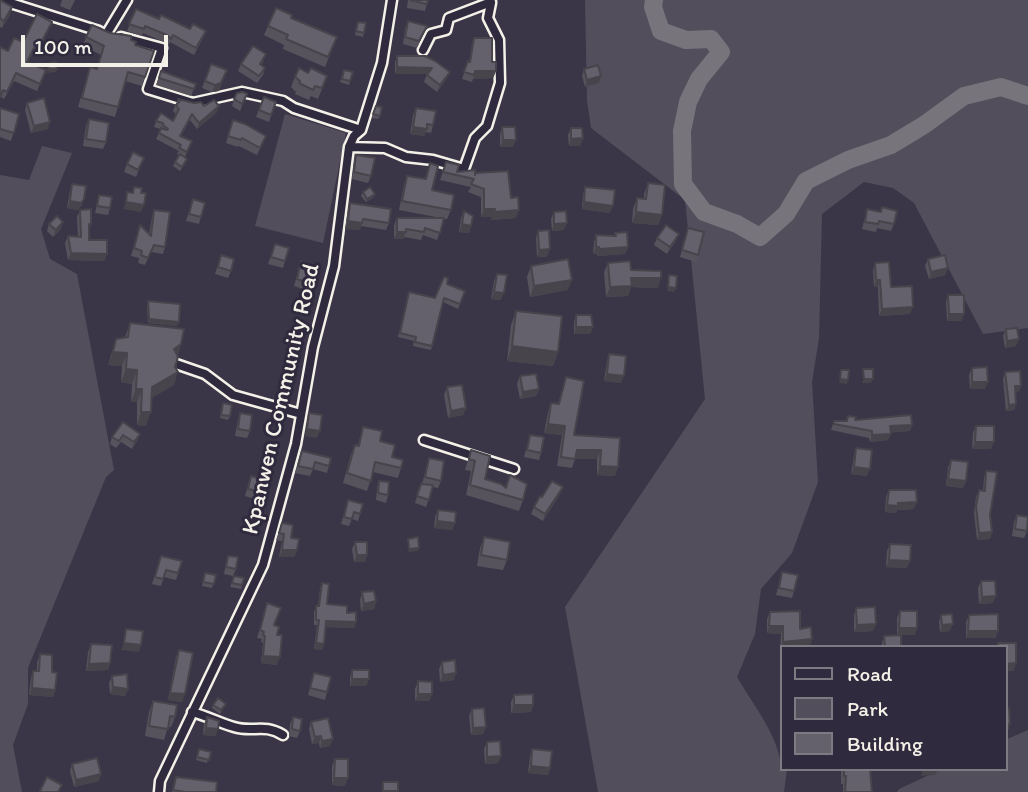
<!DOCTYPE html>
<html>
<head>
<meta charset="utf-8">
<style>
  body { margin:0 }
  #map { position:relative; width:1028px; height:792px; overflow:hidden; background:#3b3647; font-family:Itim,sans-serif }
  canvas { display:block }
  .legend { position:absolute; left:780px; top:645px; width:228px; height:126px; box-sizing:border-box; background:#2f2a3d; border:2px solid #7e7a81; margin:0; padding:9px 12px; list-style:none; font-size:21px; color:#f4f1e8 }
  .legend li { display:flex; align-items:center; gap:14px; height:35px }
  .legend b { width:35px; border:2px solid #7e7a81 }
  .scale { position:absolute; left:21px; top:35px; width:147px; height:32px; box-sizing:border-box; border:4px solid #f4f1e8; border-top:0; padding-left:9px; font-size:21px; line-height:24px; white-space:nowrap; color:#f4f1e8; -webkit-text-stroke:5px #2f2a3d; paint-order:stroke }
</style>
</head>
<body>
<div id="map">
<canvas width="1028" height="792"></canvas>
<ul class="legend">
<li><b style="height:9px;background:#2f2a3d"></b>Road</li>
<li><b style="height:19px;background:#534e5c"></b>Park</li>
<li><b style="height:19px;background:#65616c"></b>Building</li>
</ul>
<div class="scale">100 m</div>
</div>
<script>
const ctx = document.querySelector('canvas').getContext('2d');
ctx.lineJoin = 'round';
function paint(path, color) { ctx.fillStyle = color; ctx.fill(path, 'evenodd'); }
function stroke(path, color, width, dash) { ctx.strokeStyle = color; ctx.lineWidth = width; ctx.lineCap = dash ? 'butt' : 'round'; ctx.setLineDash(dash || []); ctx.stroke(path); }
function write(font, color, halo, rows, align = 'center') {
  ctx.font = font + ' Itim,sans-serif'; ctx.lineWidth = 6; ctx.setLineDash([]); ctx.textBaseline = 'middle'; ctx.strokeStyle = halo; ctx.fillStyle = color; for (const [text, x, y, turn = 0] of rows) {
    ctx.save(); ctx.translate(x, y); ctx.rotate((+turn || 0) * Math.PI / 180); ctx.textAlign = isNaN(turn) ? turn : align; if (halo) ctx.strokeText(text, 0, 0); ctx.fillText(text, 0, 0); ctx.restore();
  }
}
paint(new Path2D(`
  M585,0H1028V328L983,334L914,203L893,188L864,182L822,214L819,338L812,382L818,482L792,553L761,589L755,634L737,677C752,703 781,739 781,769H787L784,792H598L565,607L705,399L685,200L591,128L587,100Z
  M285,114L346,133L323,243L255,226Z
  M42,146L72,153L41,229L50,259L77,274L114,470L106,477L28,668V704L13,745L22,792H0V175L29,180Z
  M1028,730V792H897L899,789L942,769H1005V740Z`), '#534e5c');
stroke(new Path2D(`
  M654,0L653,7L661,31L686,40L711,39L721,52L699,79L688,102L682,131L683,184L704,212L737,224L760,237L786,214L806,181L848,160L891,145L924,125L964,96L1001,87L1028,96`), '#78747b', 18);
const street = new Path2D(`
  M1,0L99,31
  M107,33L127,0
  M121,37L162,48L148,89L193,103L242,92L283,101L294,108L361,130
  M423,50L431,34L446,30L449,18L491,2
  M349,147L385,148L406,157L433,160L464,169L475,138L487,126L500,83L499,40L488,18L491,3
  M176,364L205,374L233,395L301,414
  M424,440L514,469
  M192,712C207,716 220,723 234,727C253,733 264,723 283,735
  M159,792L160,781L263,565L296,444L313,347L334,266L349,147L354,136L361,130L382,63L392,0`);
stroke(street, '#f4f1e8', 13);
stroke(street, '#2f2a3d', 8);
paint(new Path2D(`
  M0,0L10,15L2,28L0,27Z
  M62,0H75L70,10L60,6Z
  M408,0H428L425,11L407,8Z
  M136,9L203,38L194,55L170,42L168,46L164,42L143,33L142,36L127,31Z
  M291,18L337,37L325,67L283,49L284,45L264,35L268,26Z
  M408,21L424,33L417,48L403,44L405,29Z
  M358,22L364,33L363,37L355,35Z
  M49,29L39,49L35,47L28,62L46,70L37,91L14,81L4,99L1,97L8,51Z
  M110,33L131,40L135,45L154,51L142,86L125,81L115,117L78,107L90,67L97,69L101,55L83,46L86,37Z
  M474,38L492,62L496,71L493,78L473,79L472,82L462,79L468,61L469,62L472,45Z
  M397,56L450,72L447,78L437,92L424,82L427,74H395V62Z
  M264,61L261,65L265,68L263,75L257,83L238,71L241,64Z
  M211,64L219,91L212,92L202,88Z
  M584,69L599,83L585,87L582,76Z
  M344,70L353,72L349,85L340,82Z
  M161,71L196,84L191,96L156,85Z
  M308,73L327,76L318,99L311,96L309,100L295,94L296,92L291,87L295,77Z
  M247,94L240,111L232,106L234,99Z
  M264,97L276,102L269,122L256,117Z
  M178,99L204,106L217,112L197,129L190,120L181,136L192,141L185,157L186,162L180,171L173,166L179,155L177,154L179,151L156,139L161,129L154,127L156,121H173L176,114L173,111Z
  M27,103L48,129L31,133L25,110Z
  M376,106L380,116L378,119L372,118Z
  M0,108L19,114L11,141L0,137Z
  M416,108L433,125L431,133L426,132L424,136L410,134L413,115Z
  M89,119L106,142L103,149L83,146L86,126Z
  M233,120L266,136L257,155L239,146L238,147L226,143Z
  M502,127L513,147H500V134Z
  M571,128L583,138L580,146H569L568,135Z
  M356,155L371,176L368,183L352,179L354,162Z
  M144,158L136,177L124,172L127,164Z
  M446,162L457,172L475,175L511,198L516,218L491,220L492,217H481V197L468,192L471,187L440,180Z
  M430,163L432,190L451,210L447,219H444L437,240L423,235L421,240L404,237L403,239H394V225L397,218H441L399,210L404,185L407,176L425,179Z
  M648,183L662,215L658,225L632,223L633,209L637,198L644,199V194Z
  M72,184L84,199L81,206L78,210L67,208L70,191Z
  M585,187L610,213L582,209L583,195Z
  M363,192L375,194L374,197L366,202L361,196Z
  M99,195L110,208L108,215L95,213Z
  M193,199L201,217L199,224L186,221Z
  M350,203L389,223L386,230L361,226L360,230L345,229L348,210Z
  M867,209L894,224L891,231L877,228L876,232L862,229Z
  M80,210L91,224L89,231V240L107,254L104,261L68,260L65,243L68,236L78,237L77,217Z
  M154,210L165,247L163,254L151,252L145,265L138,263L139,258L131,256L138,232L149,235L152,217Z
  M464,211L471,226L469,233L459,232L461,218Z
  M554,212L564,230L552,231L551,219Z
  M49,224L61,229L53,237L47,231Z
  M688,228L698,255L696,262L680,257Z
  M538,231L547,257H537L536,238Z
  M615,233L628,247L625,254L597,256V254H593L594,242L596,235L614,236Z
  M657,238L676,241L667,254L654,245Z
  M275,244L285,261L283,268L268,264Z
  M221,255L231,271L228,278L215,274Z
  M928,259L948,268L945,275L929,279L925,266Z
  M301,261L311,284L308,291L294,286Z
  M608,263L631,270L658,288L631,287L628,296L606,297L604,272Z
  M875,263L891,287L910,314L879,316L878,287H874L873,271Z
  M531,266L568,290L530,297L527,277Z
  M497,274L501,300L491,299L494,281Z
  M447,284L465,291L458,309L443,302L431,350L413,346L414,341L398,337L409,292L435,298Z
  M948,295L962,321H947L946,302Z
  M148,301L177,326L148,323L147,304Z
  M516,311L558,352L553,366L507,361L511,325Z
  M576,315L593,327L590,334H574V322Z
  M130,323L181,344L178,355L174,385L151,398L146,426L137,425V402H131L132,384L121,382L122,366L108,365L116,339L125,337Z
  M1006,329L1016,346L1005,348L1003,336Z
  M609,354L621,383L604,381L607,361Z
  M972,368L985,389H970L969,375Z
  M1005,372L1019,392H1015L1016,404L1014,410L1006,411L1003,379Z
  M520,376L539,389L536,396L520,399L517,384Z
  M566,377L574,435L620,438L615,476L597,475V459H575L572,468L557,466L562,435L544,433L548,412L551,403L558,404Z
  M447,387L466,408L463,415L448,418L444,395Z
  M223,403L230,416L228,420L220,418Z
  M274,409L284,412L281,421L271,419Z
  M240,413L250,431L247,438L235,436L238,420Z
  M848,416L855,420L912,425L910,431L890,432L888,440L870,442L869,438L831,430L834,421H846Z
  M123,422L140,434L137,441L132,449L121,442L116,448L110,444L112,437Z
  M976,426L991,449H972L973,433Z
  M363,427L380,441L401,468L398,478L373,472L367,491L343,483L351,454L355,445H358Z
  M530,435L541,453L539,460L524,457Z
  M856,448L867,476L851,474L854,455Z
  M471,450L485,479L505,487L510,475L523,500L519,511L466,495L471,471L465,470Z
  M302,451L329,466L327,473L313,469L310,476L295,473Z
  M429,458L441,481L438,488L433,487L426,507L415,503L421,484H422Z
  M951,460L966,481L963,488L946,486L948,467Z
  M986,471L992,532L990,539L977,540L974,513L976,497L979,490L983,491L984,478Z
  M251,476L262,492L259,500L245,496Z
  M379,481L388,495L386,503L376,500L377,488Z
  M563,487L560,494L543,521L531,514L534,507L542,497Z
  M889,490L914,509L897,510L896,513L885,512L886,497Z
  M348,500L363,504L358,521L352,519L349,526L341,524Z
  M438,510L455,523L452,530L434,528L435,517Z
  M1017,515L1027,531L1024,538L1012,536L1014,522Z
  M282,523L297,550L294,557H279L282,541L276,540Z
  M484,537L507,560L503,570L477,566L480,548Z
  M355,542L367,555L365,562H354L352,549Z
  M890,544L907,568L886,567L887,551Z
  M161,556L182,561L176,580L164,577L161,586L152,584Z
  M228,556L236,569L233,576L224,574L226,563Z
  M782,572L794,591L792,598L776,595Z
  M205,573L216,575L212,588L202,586Z
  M234,576L244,578L241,589L230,587Z
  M981,581L993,603L979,604L978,588Z
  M322,583L327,604L347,613L356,622L354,628L326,627L324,644L322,650L314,649L317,625H314V612L316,606H318L320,589Z
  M362,592L376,601L374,609L361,611L360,600Z
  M267,603L277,635V665L261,663L263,643L261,642L262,639L257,638Z
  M856,608L873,631L854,632V615Z
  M900,611L915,635H901V647H882V643L884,636L897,635V618Z
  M770,612L800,629L810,647L780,649L781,634L767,633V619Z
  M941,615L950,631L940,632L939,622Z
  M969,615L996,638H966V622Z
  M91,644L110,663L108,670L86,671L88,652Z
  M179,650L182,702L168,700L176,657Z
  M40,654L52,672L55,690L53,697L29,695L31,678L33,671H37V662Z
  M442,662L454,680L440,682L439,669Z
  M352,670L369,679L366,686H350V677Z
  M314,673L327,692L325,700L308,695Z
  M112,676L128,689L125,696L110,694L109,683Z
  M418,681L432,694L429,701H415V689Z
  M514,695L533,705L531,712L511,713V702Z
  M153,701L175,717L171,727H168L164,740L145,736L149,712Z
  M226,704L220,714L212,708L213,705Z
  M472,709L486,727L483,734L471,735L469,716Z
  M207,717L216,736L203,735L204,724Z
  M293,717L300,731L297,738L289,736L290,724Z
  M311,722L330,746L320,748L319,743L312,744L309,729Z
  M487,742L501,756L498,763L485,764L484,749Z
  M199,749L211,752L207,763L196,760Z
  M532,749L550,768L548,775L528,773L530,756Z
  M335,759L345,786L332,785V766Z
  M72,764L99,781L74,787L70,771Z
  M841,769H870L872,792H843V784H841Z
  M176,777L216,792H172Z`), '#57535d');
paint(new Path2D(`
  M12,7L10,15L2,28L4,21Z
  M397,67L432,68L430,74H395Z
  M48,69H57L56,72L46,73Z
  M227,70L219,91L212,92L215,85Z
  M475,71H496L493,78L473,79Z
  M450,72L447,78L437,92L440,85Z
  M601,76L599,83L585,87L587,80Z
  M219,106L217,112L197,129L199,123Z
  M50,122L48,129L31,133L34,126Z
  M413,127L427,129L424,136L410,134Z
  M583,138L580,146H569L571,139Z
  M503,140H516L513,147H500Z
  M375,194L374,197L366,202L367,199Z
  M84,199L81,206L78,210L67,208L70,201Z
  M126,202L144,205L141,212L123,209Z
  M584,202L613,206L610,213L582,209Z
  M484,209L519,210L516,218L491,220L492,217H481Z
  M636,212L662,215L658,225L632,223Z
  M348,221L362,223L360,230L345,229Z
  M63,222L61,229L53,237L56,230Z
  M567,223L564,230L552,231L554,224Z
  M462,224L471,226L469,233L459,232Z
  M397,232H406L403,239H394Z
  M679,234L676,241L667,254L670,247Z
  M596,247H599L597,254H593Z
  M628,247L625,254L597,256L599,249Z
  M550,249L547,257H537L539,250Z
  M71,253L107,254L104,261L68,260Z
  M948,268L945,275L929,279L931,272Z
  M631,278H661L658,288L631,287L628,296L606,297L610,287Z
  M572,280L568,290L530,297L534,286Z
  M876,280H880L878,287H874Z
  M668,287L676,288L674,292L667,291Z
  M494,292L504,293L501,300L491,299Z
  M913,307L910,314L879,316L882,309Z
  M949,314H964L962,321H947Z
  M149,319L179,322L177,326L148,323Z
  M576,327H593L590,334H574Z
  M1019,339L1016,346L1005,348L1007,341Z
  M181,344L177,358L174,349Z
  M512,346L558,352L553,366L507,361Z
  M113,352L127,353L122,366L108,365Z
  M126,369L137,370L132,384L121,382Z
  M178,372L174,385L147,401L152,387Z
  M607,374L624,376L621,383L604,381Z
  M840,379L848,380L847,384L839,383Z
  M864,379H873L871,383H862Z
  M972,382H988L985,389H970Z
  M1015,386H1021L1019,392H1013Z
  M136,389H142L137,402H131Z
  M539,389L536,396L520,399L523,392Z
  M1016,404L1014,410L1006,411L1009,405Z
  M466,408L463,415L448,418L451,411Z
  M141,412H151L146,426L137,425Z
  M548,424L565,426L562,435L544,433Z
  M912,425L910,431L888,433L890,426Z
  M307,429L320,431L317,438L304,436Z
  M140,434L137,441L132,449L134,442Z
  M891,434L888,440L870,442L872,435Z
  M975,442H994L991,449H972Z
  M577,450H601L597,459H573Z
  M600,466L618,467L615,476L597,475Z
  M854,467L870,469L867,476L851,474Z
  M948,479L966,481L963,488L946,486Z
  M563,487L560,494L543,521L545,514Z
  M917,502L914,509L897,510L896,513L885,512L887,505L898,503Z
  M437,521L455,523L452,530L434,528Z
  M992,532L990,539L977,540L979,533Z
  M419,548L418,551L408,552L409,549Z
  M282,550H297L294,557H279Z
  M357,555H367L365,562H354Z
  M889,560L910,561L907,568L886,567Z
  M996,596L993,603L979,604L982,597Z
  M376,601L374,609L361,611L364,604Z
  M326,621L356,622L354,628L324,627Z
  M876,624L873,631L854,632L857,625Z
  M953,624L950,631L940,632L942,625Z
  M769,626H783L781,634L767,633Z
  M899,628H917L915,635H897Z
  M968,631H998L996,638H966Z
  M812,639L810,647H781V649H780L783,642Z
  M124,643L141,645L139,652L121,650Z
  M316,643L324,644L322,650L314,649Z
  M263,656L280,657L277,665L261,663Z
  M110,663L108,670L86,671L89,664Z
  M1016,663L1014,671H1005V664Z
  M456,673L454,680L440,682L443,675Z
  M352,679H369L366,686H350Z
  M113,687L128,689L125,696L110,694Z
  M32,688L55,690L53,697L29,695Z
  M170,693L185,694L182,702L168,700Z
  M418,694H432L429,701H415Z
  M514,705H533L531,712L511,713Z
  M1005,724H1010L1008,732L1005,731Z
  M486,727L483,734L471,735L473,728Z
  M206,728L218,729L216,736L203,735Z
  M321,736L319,743L312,744L315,737Z
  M333,739L330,746L320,748L322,741Z
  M501,756L498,763L485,764L487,757Z
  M531,766L550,768L548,775L528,773Z
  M923,769H937L935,775L921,776Z
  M101,774L99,781L74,787L76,780Z
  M334,778H348L345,786L332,785Z`), '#47444c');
const building = new Path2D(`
  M0,0L12,7L4,21L0,18Z
  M410,0H428L427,4Z
  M276,8L292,15L291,18L337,37L328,57L286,39L288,35L268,26Z
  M136,9L159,19L161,15L190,29L193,24L206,31L196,48L173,35L171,39L167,35L145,26L144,29L129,24Z
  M37,14L52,22L42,41L38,40L27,62L46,70L40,84L16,73L7,92L3,90L0,97V47L8,51L14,38L23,42Z
  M408,21L427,26L419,41L405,37Z
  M358,22L366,23L364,33L356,31Z
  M92,25L110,33L131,36V40L136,42L135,45L154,51L145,77L128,72L118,107L82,98L90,67L97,69L104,46L86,37Z
  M474,38H492V62H496V71H475L474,75L464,72L468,61L470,62Z
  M253,46L266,54L260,64L265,68L259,76L241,64Z
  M397,56H425L435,61L450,72L440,85L427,75L432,68L397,67Z
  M56,62L57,69H48L50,63Z
  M211,64L227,70L221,83L215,85L205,81Z
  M598,65L601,76L587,80L584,69Z
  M299,68L308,73L311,68L327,76L322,88L315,86L313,90L299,83L300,81L295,77Z
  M344,70L353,72L350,81L342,79Z
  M161,71L196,84L194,89L159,78Z
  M243,92L247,94L242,104L234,99L237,93Z
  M264,97L276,102L271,115L259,110Z
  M44,98L50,122L34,126L27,103Z
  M178,99L194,103L201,102L204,106L214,100L219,106L199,123L192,114L180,136L192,141L187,152L179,148L181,145L159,133L161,128L167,130L168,129L163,125V123L156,121L161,113L173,121L179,109L176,105L180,101Z
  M376,106L382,107L380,116L373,114Z
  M0,108L19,114L14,133L0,129Z
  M416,108L436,111L433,125L427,124V129L413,127Z
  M89,119L109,123L106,142L86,139Z
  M233,120L245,124L266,136L260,148L242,138L241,140L228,136Z
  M502,127H515L516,140H503Z
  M571,128H582L583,138L571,139Z
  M133,152L144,158L138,170L127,164Z
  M180,154L187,159L182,167L175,162Z
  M356,155L375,158L371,176L354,172Z
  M446,162L459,165L457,172L475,170V175L476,173L508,171L511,198L518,197L519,210L494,212L495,209H484V189L471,184L474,179L443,172Z
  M430,163L438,166L432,190L454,195L451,210L402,201L407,176L426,179Z
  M648,183L665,185L662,215L636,212L637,198L646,199Z
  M72,184L86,186L84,199L81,203L70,201Z
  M134,187L142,188L141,193H146L144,205L126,202L127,192L133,193Z
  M370,187L375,194L367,199L363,192Z
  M585,187L615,190L613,206L584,202Z
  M99,195L112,197L110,208L97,206Z
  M193,199L205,203L201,217L189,214Z
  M350,203L391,209L389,223L363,219L362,223L348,221Z
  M882,207L897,211L894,224L879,221L878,224L865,222L867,209L881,212Z
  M91,209V224H89V240H107V254L71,253L68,236L81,237L80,210Z
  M154,210L170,212L165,247L154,245L148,258L141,255L142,251L134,248L140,225L151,236Z
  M464,211L473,216L471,226L462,224Z
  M566,211L567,223L554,224V212Z
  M57,216L63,222L56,230L49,224Z
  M397,218H444L440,233L425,228L424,232L406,229V232H397Z
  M666,225L679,234L670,247L657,238Z
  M688,228L704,232L698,255L682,250Z
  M549,230L550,249L539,250L538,231Z
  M627,232L628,247L599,249V247H596V235L616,236L615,233Z
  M275,244L289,248L285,261L271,257Z
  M221,255L234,259L231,271L218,267Z
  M945,255L948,268L931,272L928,259Z
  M568,259L572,280L534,286L531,266Z
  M301,261L315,265L311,284L297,279Z
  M630,261L631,270L661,271V278H631L632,286L610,287L608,263Z
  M889,262L891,287L912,286L913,307L882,309L880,280H876L875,263Z
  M497,274L507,275L504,293L494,292Z
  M669,275L677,276L676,288L668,287Z
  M444,277L448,278L447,284L465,291L460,304L444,298L432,346L415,342L416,337L400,333L409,292L435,298Z
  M948,295H964V314H949Z
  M148,301L180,304L179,322L149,319Z
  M516,311L562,316L558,352L512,346Z
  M576,315H591L593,327H576Z
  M130,323L184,329L181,344L174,349L178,357L175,367L178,372L152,387L151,412H141L142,389H136L137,370L126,369L127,353L113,352L116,339L128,337Z
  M1017,328L1019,339L1007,341L1006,329Z
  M609,354L626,356L624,376L607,374Z
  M987,367L988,382H972V368Z
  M863,369H873V379H864Z
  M841,370H849L848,380L840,379Z
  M1020,371L1021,386H1015L1016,404L1009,405L1005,372Z
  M536,374L539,389L523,392L520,376Z
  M566,377L584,381L574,435L620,438L618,467L600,466L601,450H577L575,459L561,457L565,426L548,424L551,403L559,404Z
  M462,385L466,408L451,411L447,387Z
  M223,403L232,405L230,416L221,415Z
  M274,409L284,412L282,418L273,415Z
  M240,413L252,415L250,431L238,429Z
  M309,413L322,415L320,431L307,429Z
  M911,415L912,425L890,426L891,434L872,435V431L834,424V421H847L848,416L856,417L855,420Z
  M123,422L140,434L134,442L123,435L119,441L112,437Z
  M976,426H994V442H975Z
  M363,427L382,431L380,441L395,445L392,457L403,460L401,468L375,462L371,481L347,473L355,445L359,446Z
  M530,435L544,437L541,453L527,450Z
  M856,448L872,450L870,469L854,467Z
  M471,450L490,456L485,479L501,484L506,488L510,475L527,484L523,500L470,485L475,461L469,459Z
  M302,451L331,458L329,466L315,462L313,469L298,466Z
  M429,458L444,461L441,481L425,477Z
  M951,460L968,462L966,481L948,479Z
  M986,471L997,472L990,515L992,532L979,533L976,506L979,490L985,491Z
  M251,476L265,480L262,492L248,489Z
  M379,481L389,482L388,495L378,493Z
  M552,481L563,487L545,514L534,507L540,496L542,497Z
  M421,484L433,485L429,500L417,496Z
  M889,490H916L917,502L898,503V506L887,505Z
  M348,500L363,504L360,514L354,512L352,519L344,517Z
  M438,510L456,512L455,523L437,521Z
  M1017,515L1028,517L1027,531L1015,529Z
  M282,523L293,525L291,538L299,539L297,550H282L284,534L279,533Z
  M418,537L419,548L409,549L408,539Z
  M484,537L510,542L507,560L481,555Z
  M355,542H367V555H357Z
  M890,544L911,545L910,561L889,560Z
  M161,556L182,561L178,573L166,570L163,579L155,577Z
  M228,556L238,557L236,569L226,567Z
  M782,572L798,575L794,591L779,588Z
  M205,573L216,575L214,584L203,582Z
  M234,576L244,578L242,585L232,583Z
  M981,581H995L996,596L982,597Z
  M322,583L329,584L327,604L347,606V613L356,612V622L326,621L324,644L316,643L319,620H316V606H319Z
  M374,591L376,601L364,604L362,592Z
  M267,603L281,608L274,625L279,627L277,635H282L280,657L263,656L265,636L263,635L264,632L260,630Z
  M875,607L876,624L857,625L856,608Z
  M800,611V629L811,627L812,639L783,642V626H769L770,612Z
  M900,611H917V628H899Z
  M952,614L953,624L942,625L941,615Z
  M998,614V631H968L969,615Z
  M126,629L143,631L141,645L124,643Z
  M901,635V647H885L884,636Z
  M998,643H1016V663L1005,664V647H998Z
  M91,644L112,645L110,663L89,664Z
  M179,650L193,653L185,694L170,693Z
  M40,654L52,655V672L57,673L55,690L32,688L33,671H39Z
  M455,660L456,673L443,675L442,662Z
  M352,670H369V679H352Z
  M314,673L331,677L327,692L310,688Z
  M127,674L128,689L113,687L112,676Z
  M418,681L432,682V694H418Z
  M533,694V705H514V695Z
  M218,698L226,704L221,710L213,705Z
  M153,701L177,705L175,717L170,716L168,729L149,726Z
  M484,708L486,727L473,728L472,709Z
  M1005,708H1009L1010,724H1005Z
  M207,717L219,721L218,729L206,728Z
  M293,717L302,719L300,731L292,729Z
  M328,718L333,739L322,741L321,736L315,737L311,722Z
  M500,741L501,756L487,757V742Z
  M199,749L211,752L209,760L197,757Z
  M532,749L552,751L550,768L531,766Z
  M97,758L101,774L76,780L72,764Z
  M335,759H348V778H334Z
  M844,769H870L872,792H845L846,776H844Z
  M47,777L62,785L58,792H42L40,791Z
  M176,777L217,782L216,792H186L173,790Z
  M383,782H398V791H383Z`);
paint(building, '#65616c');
stroke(building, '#47444c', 2);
write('24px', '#f4f1e8', '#2f2a3d', [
  ["Kpanwen Community Road",282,399,-77]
]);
</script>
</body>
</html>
